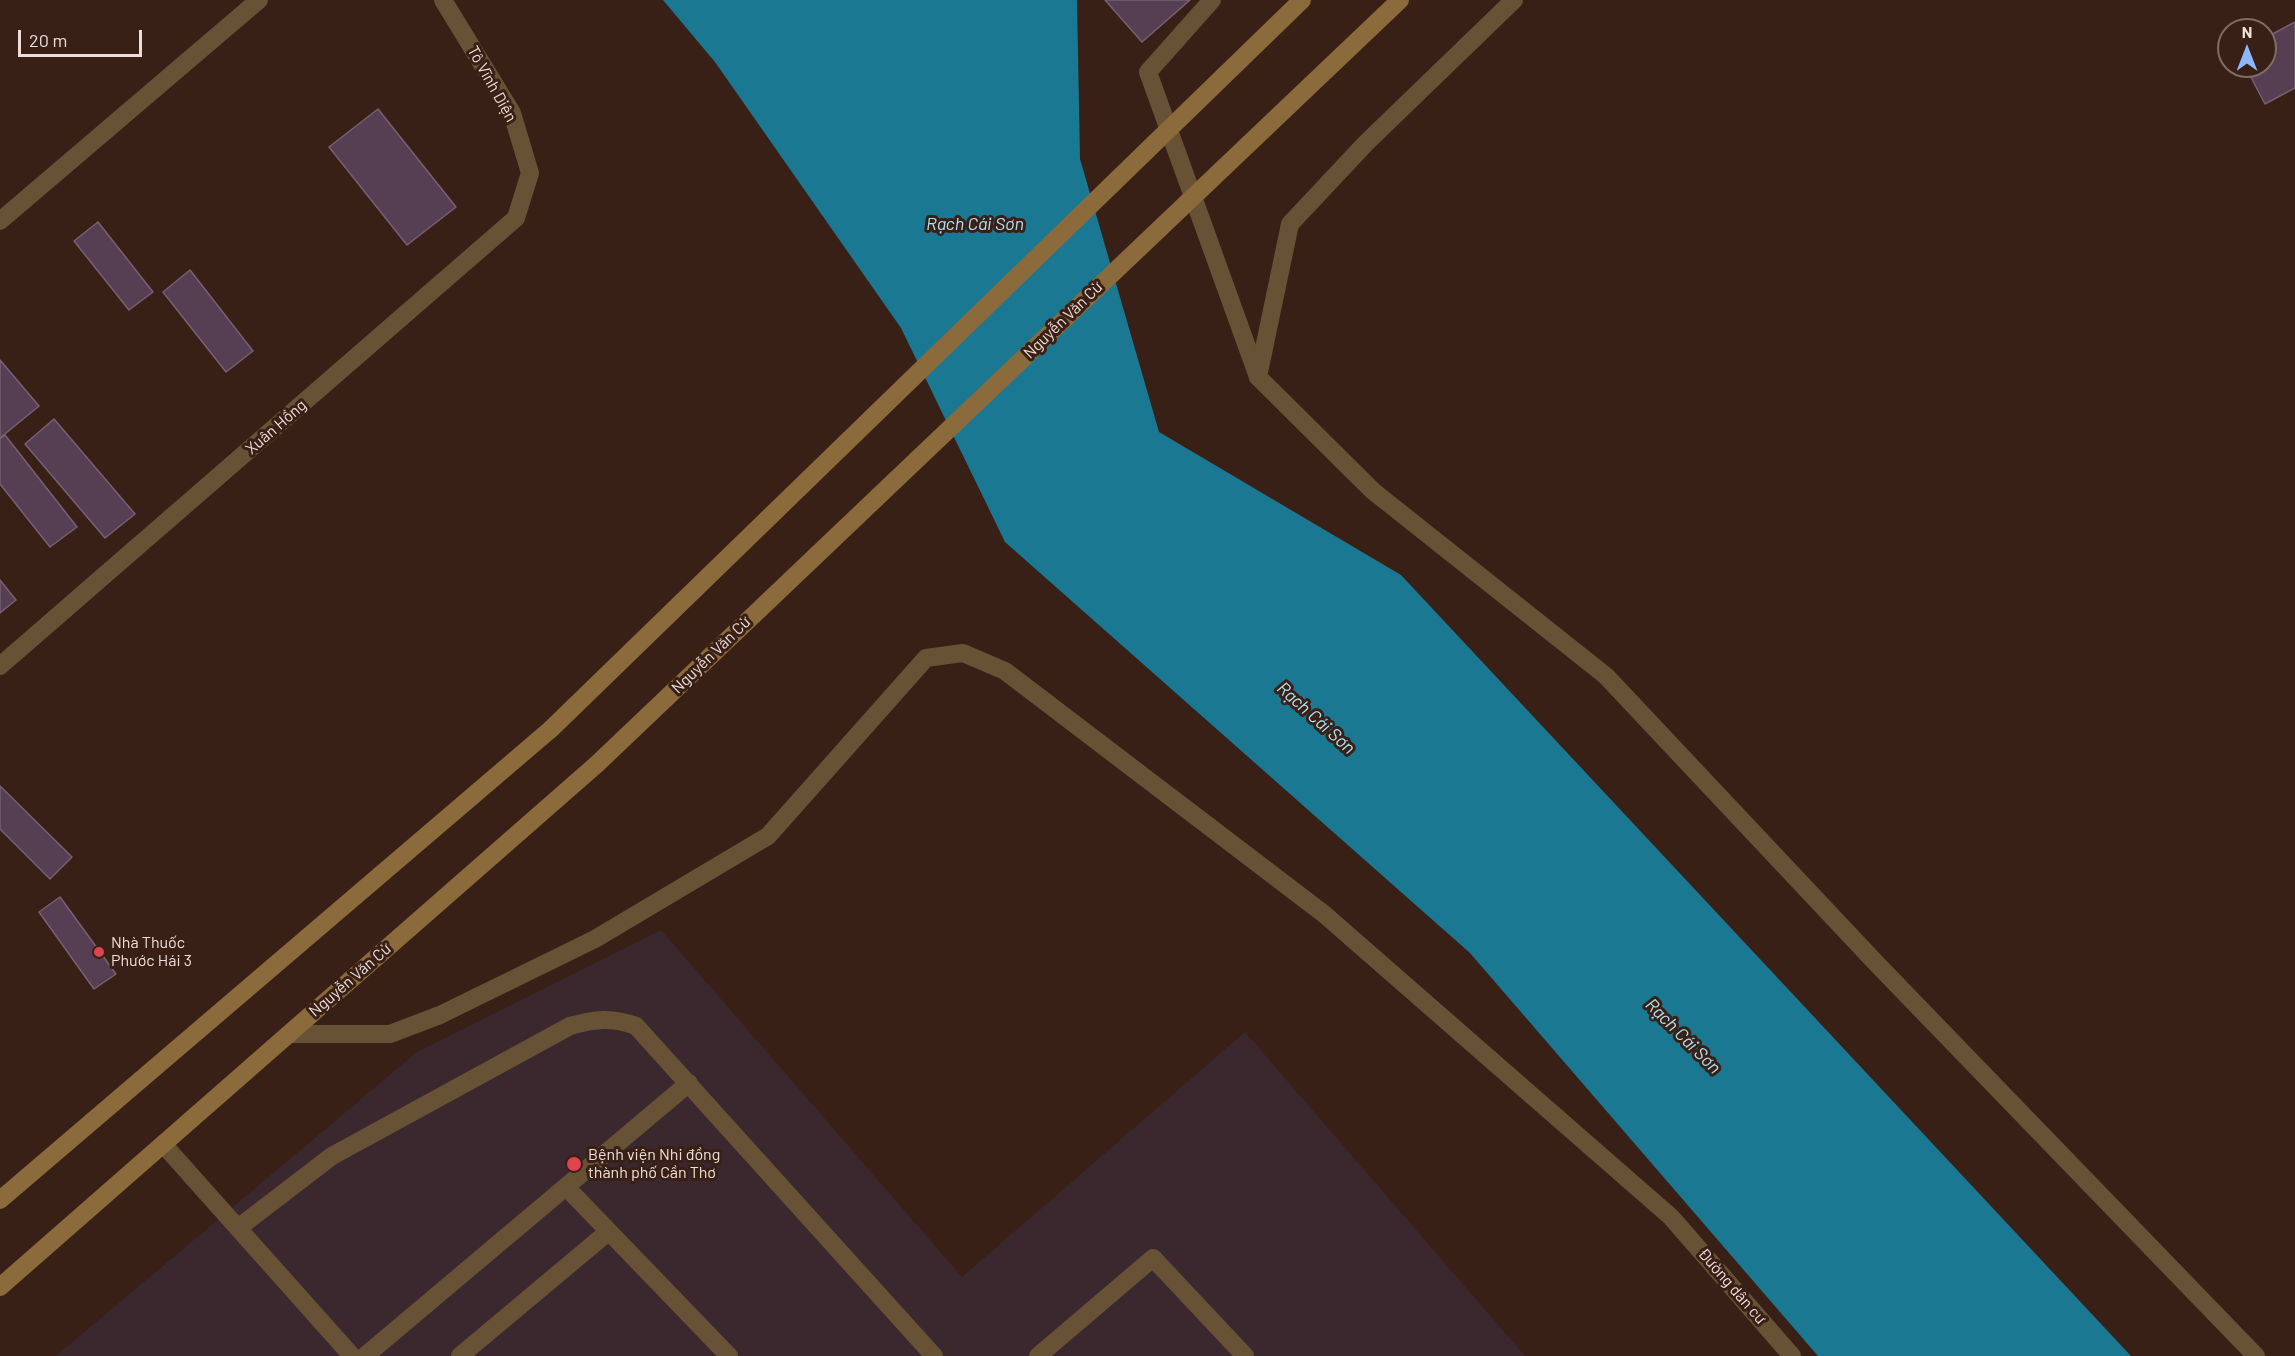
<!DOCTYPE html>
<html>
<head>
<meta charset="utf-8">
<style>
  body { margin:0 }
  #map { position:relative; width:2295px; height:1356px; overflow:hidden; background:#392017; font-family:Barlow,sans-serif }
  canvas { display:block }
  .north { position:absolute; left:2217px; top:18px; width:60px; height:60px; box-sizing:border-box; background:#392017; border:2px solid #816c64; border-radius:50%; rotate:0deg; font-size:16px; font-weight:700; line-height:24px; text-align:center; color:#eeddd7 }
  .north::after { content:''; display:block; margin:auto; width:21px; height:27px; background:#8eb8fd; clip-path:polygon(50% 0,100% 100%,50% 72%,0 100%) }
  .scale { position:absolute; left:18px; top:30px; width:124px; height:27px; box-sizing:border-box; border:3px solid #eeddd7; border-top:0; padding-left:8px; font-size:18px; line-height:21px; white-space:nowrap; color:#eeddd7; -webkit-text-stroke:4px #392017; paint-order:stroke }
</style>
</head>
<body>
<div id="map">
<canvas width="2295" height="1356"></canvas>
<div class="north">N</div>
<div class="scale">20 m</div>
</div>
<script>
const ctx = document.querySelector('canvas').getContext('2d');
ctx.lineJoin = 'round';
function paint(path, color) { ctx.fillStyle = color; ctx.fill(path, 'evenodd'); }
function stroke(path, color, width, dash) { ctx.strokeStyle = color; ctx.lineWidth = width; ctx.lineCap = dash ? 'butt' : 'round'; ctx.setLineDash(dash || []); ctx.stroke(path); }
function write(font, color, halo, rows, align = 'center') {
  ctx.font = font + ' Barlow,sans-serif'; ctx.lineWidth = 6; ctx.setLineDash([]); ctx.textBaseline = 'middle'; ctx.strokeStyle = halo; ctx.fillStyle = color; for (const [text, x, y, turn = 0] of rows) {
    ctx.save(); ctx.translate(x, y); ctx.rotate((+turn || 0) * Math.PI / 180); ctx.textAlign = isNaN(turn) ? turn : align; if (halo) ctx.strokeText(text, 0, 0); ctx.fillText(text, 0, 0); ctx.restore();
  }
}
paint(new Path2D(`
  M661,930L962,1277L1245,1032L1525,1356H56L417,1052Z`), '#3b282e');
paint(new Path2D(`
  M663,0H1077L1080,159L1159,432L1401,575L2131,1356H1818L1470,953L1005,542L901,328L715,62Z`), '#1b7892');
const building = new Path2D(`
  M1105,0H1190L1142,42Z
  M2295,22V88L2265,104L2245,66H2265V38Z
  M378,109L456,207L407,245L329,147Z
  M98,222L153,292L129,310L74,241Z
  M190,270L253,351L226,372L163,292Z
  M0,360L39,406L0,438Z
  M54,419L135,514L105,538L25,444Z
  M5,435L77,527L50,547L0,484V439Z
  M0,580L16,600L0,613Z
  M0,786L72,857L50,879L0,829Z
  M60,897L116,974L94,989L39,912Z`);
paint(building, '#563f52');
stroke(building, '#786073', 1.5);
stroke(new Path2D(`
  M1212,0L1148,72L1258,377
  M163,1144L352,1356
  M567,1188L729,1356
  M238,1228L332,1156L570,1026C595,1019 612,1017 636,1026L934,1356
  M365,1356L689,1083
  M460,1356L608,1232
  M1038,1356L1153,1258L1245,1356`), '#675236', 18);
stroke(new Path2D(`
  M1514,0L1366,143L1290,224L1258,377L1373,491L1606,676L1876,963L2256,1356
  M0,221L259,0
  M0,666L516,218L530,173L512,113L443,0
  M289,1034H390L440,1015L595,939L768,836L926,658L963,653L1005,671L1324,914L1671,1217L1792,1356`), '#675236', 18);
stroke(new Path2D(`
  M0,1200L551,729
  M0,1287L597,764`), '#8b6a3b', 18);
stroke(new Path2D(`
  M551,729L1302,0
  M597,764L1400,0`), '#8b6a3b', 18);
for (const [x, y, r, color] of [
  [99,952,6,"#e0444e"],
  [574,1164,8,"#e0444e"]
]) { const dot = new Path2D(); dot.arc(x, y, r, 0, 2 * Math.PI); ctx.fillStyle = color; ctx.fill(dot); stroke(dot, '#392017', 2); }
write('16px', '#eeddd7', '#392017', [
  ["Tô Vĩnh Diện",492,84,61],
  ["Nguyễn Văn Cừ",1063,320,-44],
  ["Xuân Hồng",276,427,-41],
  ["Nguyễn Văn Cừ",711,655,-44],
  ["Nguyễn Văn Cừ",350,980,-41],
  ["Đường dân cư",1732,1286,49]
]);
write('16px', '#eeddd7', '#392017', [
  ["Nhà Thuốc",111,943],
  ["Phước Hái 3",111,961],
  ["Bệnh viện Nhi đồng",588,1155],
  ["thành phố Cần Thơ",588,1173]
], 'left');
write('italic 18px', '#afe1f3', '#392017', [
  ["Rạch Cái Sơn",975,224],
  ["Rạch Cái Sơn",1316,718,42],
  ["Rạch Cái Sơn",1683,1036,45]
]);
</script>
</body>
</html>
